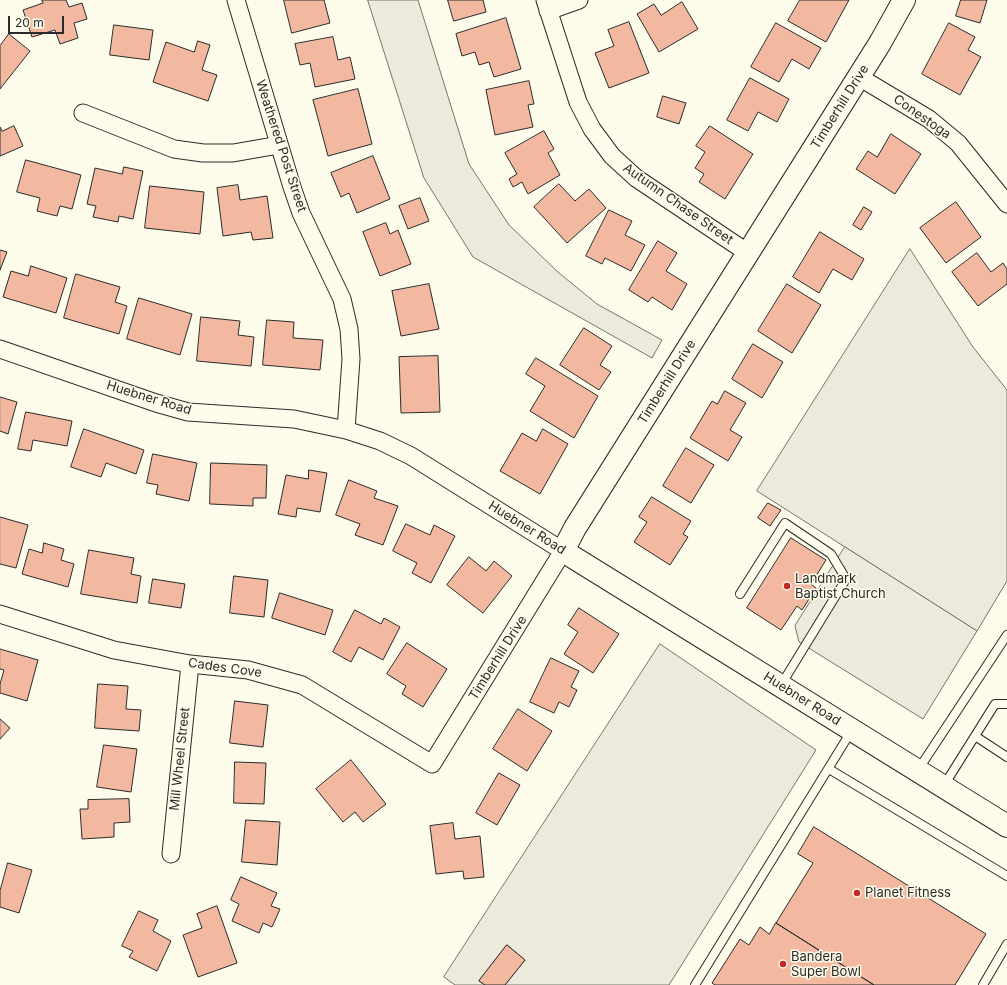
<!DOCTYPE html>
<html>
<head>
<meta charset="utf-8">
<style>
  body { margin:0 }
  #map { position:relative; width:1007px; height:985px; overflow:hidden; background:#fdfbea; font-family:Inter,sans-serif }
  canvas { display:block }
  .scale { position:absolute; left:8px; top:16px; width:56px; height:18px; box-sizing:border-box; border:2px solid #2b2b2b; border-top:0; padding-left:5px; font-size:12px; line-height:14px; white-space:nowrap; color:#2b2b2b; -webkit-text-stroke:3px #fdfbea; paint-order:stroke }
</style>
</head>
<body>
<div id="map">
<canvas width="1007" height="985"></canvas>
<div class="scale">20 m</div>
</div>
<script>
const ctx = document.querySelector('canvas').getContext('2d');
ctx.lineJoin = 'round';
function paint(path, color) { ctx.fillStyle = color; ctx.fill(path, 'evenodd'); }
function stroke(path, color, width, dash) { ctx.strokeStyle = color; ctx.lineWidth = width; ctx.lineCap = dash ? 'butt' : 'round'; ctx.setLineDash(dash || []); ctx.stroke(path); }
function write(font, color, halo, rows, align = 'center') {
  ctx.font = font + ' Inter,sans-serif'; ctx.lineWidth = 3; ctx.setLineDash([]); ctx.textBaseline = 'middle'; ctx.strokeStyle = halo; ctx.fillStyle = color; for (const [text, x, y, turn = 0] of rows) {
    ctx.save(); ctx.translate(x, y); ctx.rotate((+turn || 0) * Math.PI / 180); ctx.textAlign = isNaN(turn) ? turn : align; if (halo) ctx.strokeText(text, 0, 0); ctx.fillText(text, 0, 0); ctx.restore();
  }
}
const green = new Path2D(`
  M368,0H418L469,164L509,225L559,273L597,304L662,340L652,358L473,257L424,178Z
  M910,249L973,347L1007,390V581L977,631L757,491Z
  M660,644L816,750L669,985H505L525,960L507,945L479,981L485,985H455L444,977Z`);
paint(green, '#ecebdb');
stroke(green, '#74746e', 1);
const parking = new Path2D(`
  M845,547L977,631L923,719L799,642L795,626Z`);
paint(parking, '#eceadb');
stroke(parking, '#74746e', 1);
const building = new Path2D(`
  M42,0H66L69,7L82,3L87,19L74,23L78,38L60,44L55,30L32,37L23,10L43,3Z
  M284,0H324L330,23L292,33Z
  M448,0H483L486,12L454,21Z
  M800,0H849L826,42L788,21Z
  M961,0H987L980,23L956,16Z
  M682,2L698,29L659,52L637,14L654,4L661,15Z
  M506,18L521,69L494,77L489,62L479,65L475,52L462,56L456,34Z
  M629,22L649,73L609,88L595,53L614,46L608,30Z
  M776,23L821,48L809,69L792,59L779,82L751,67Z
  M949,23L975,37L968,50L981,57L960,95L922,74Z
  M114,25L153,30L149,60L110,55Z
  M9,34L30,51L0,89V46Z
  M333,37L338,60L350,57L355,79L315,87L310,63L300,65L295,44Z
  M198,41L210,45L202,70L217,75L208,101L153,82L166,42L194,52Z
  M750,78L789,99L777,122L758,112L748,131L727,120Z
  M529,81L534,104L528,105L533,127L495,135L486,90Z
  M358,89L372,144L328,156L313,100Z
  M663,96L686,103L679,124L657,117Z
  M14,126L23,146L0,156V127L2,131Z
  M710,126L753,154L725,199L699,182L704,174L695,168L705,152L696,146Z
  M544,131L554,149L548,153L560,175L528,194L522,182L513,187L509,179L517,174L505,153Z
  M891,134L921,154L895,194L856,169L868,151L877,157Z
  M373,156L390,199L357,213L349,193L341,197L331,173Z
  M26,160L81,175L72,209L60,206L57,216L37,211L40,198L17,192Z
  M124,167L143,171L133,219L119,216L118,222L93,217L96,206L87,204L95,168L122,174Z
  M559,184L575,201L589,189L606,208L567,243L534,207Z
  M238,185L240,200L267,196L273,238L253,240L251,232L223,236L217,188Z
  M150,186L204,192L200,234L145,228Z
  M420,198L429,221L408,229L399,206Z
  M956,202L981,237L946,263L920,228Z
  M864,207L872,212L861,230L853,225Z
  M609,210L632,221L625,235L645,245L631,271L605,258L602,264L586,256Z
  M386,223L390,234L398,230L411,264L380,276L363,232Z
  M820,232L864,259L852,280L833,269L819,293L793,277Z
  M658,241L677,253L666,271L687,284L672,310L652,297L648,302L629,290Z
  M0,250L7,252L0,270Z
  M977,253L991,272L1003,263L1007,269V284L978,306L952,272Z
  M31,266L67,278L56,313L3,297L11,271L28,276Z
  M76,274L120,287L115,302L127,306L119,334L64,318Z
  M429,284L439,329L401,336L392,291Z
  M787,284L821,305L792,353L758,331Z
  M139,298L192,314L180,355L127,339Z
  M201,317L240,321L238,335L254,337L251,366L197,361Z
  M267,320L294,322L293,338L323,340L320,370L263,365Z
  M584,328L612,346L600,365L611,372L599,390L560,365Z
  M753,344L783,362L762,398L732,379Z
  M438,356L440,412L401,413L399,357Z
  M536,358L598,396L574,438L530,411L545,386L526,374Z
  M725,391L746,403L730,430L742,437L728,461L690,438L712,401L717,404Z
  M0,397L17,402L8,434L0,431Z
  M26,412L72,421L67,446L33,440L31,451L18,449Z
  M84,429L144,450L136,474L106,463L101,477L71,467Z
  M543,429L568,444L540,494L500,471L522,433L536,441Z
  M686,448L714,465L691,503L663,486Z
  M153,454L197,463L189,501L156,494L158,485L147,483Z
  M211,463L267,465L266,498H253V506L210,504Z
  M309,470L327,473L320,512L297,508L296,517L278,514L286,475L308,479Z
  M349,480L377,491L374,498L398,506L383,545L355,535L360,524L336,515Z
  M652,497L691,521L683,534L688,537L670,565L634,542L647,522L639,517Z
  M768,503L781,510L770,526L758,518Z
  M0,517L28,525L16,568L0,564Z
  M406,524L430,535L434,525L455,536L431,583L412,573L417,563L393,551Z
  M791,538L826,560L811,584L816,588L802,610L797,606L781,630L747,608Z
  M44,543L64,549L61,560L74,564L68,587L22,574L29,549L42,553Z
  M89,550L134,558L131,574L141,576L137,603L81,594Z
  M469,557L486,571L494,561L512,576L483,613L447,585Z
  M234,576L268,580L264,617L230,613Z
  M153,579L185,584L181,608L149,603Z
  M280,593L333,610L325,635L272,618Z
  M579,608L619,634L593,673L564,654L578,632L568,625Z
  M355,610L381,624L384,618L400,627L383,660L359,647L351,662L333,652Z
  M407,643L447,669L423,707L402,694L406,686L387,674Z
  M0,649L38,660L27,701L0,693V684L4,670L0,669Z
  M551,658L579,671L571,687L577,690L569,707L559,702L554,713L530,702Z
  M98,684L128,686L126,709L141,710L139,731L95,728Z
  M235,701L268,705L263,747L230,743Z
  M518,709L552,731L527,771L493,749Z
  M0,719L10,728L0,739Z
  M104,745L137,749L131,792L97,787Z
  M351,760L386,804L363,822L355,812L343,822L316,789Z
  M235,762L266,763L264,804L234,803Z
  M499,773L520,785L497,825L476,813Z
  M129,799L130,822L114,823V837L82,839L80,809H88V800Z
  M246,820L280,822L277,865L242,862Z
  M453,823L455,839L480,836L484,877L464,879L463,871L436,874L430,826Z
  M814,827L986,934L955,985H874L776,923L813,863L798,854Z
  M8,863L32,870L19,913L0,907V891Z
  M241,877L277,893L271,906L280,909L272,927L263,923L259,933L232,921L239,904L231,900Z
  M217,906L237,963L198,977L183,935L202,928L197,914Z
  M139,911L158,920L153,931L171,941L157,971L129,957L133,951L122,946Z
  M776,923L874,985H715L712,983L740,939L749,945L760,927L769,934Z
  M507,945L525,960L505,985H485L479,981Z`);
paint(building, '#f2b8a0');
stroke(building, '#2b2b2b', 1);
const lane = new Path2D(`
  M740,594L785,523L831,554L846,579L781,685
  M975,736L1007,757
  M829,769L1007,876
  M918,770L1007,635
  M943,787L995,704H1007
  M695,985L852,730
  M983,985L1007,944`);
const street = new Path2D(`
  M236,0L292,187L301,213L342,299L349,329L351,359L346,430
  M545,0L578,102L592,129L612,156L636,178L748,253
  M548,11L579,0
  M859,77L929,119L958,143L1007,204
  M83,113L174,149L203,153H233L279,145
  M0,349L156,403L188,412L294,419L346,430L380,441L411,456L563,551L432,764L302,685L248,670L190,664L114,650L0,614
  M171,854L190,664`);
const secondary = new Path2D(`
  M904,0L880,43L575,528L563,551L1007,826`);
stroke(lane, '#2b2b2b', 10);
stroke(street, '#2b2b2b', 19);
stroke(secondary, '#2b2b2b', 24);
stroke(lane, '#fdfbea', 8);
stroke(street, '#fdfbea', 17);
stroke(secondary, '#fdfbea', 22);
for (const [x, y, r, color] of [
  [787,586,4,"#c62828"],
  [857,893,4,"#c62828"],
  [783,964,4,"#c62828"]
]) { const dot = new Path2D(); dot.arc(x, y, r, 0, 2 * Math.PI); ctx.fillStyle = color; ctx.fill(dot); stroke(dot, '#fdfbea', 1.5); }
write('13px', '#2b2b2b', '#fdfbea', [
  ["Timberhill Drive",840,107,-58],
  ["Conestoga",922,117,35],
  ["Weathered Post Street",281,146,72],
  ["Autumn Chase Street",678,204,35],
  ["Timberhill Drive",667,382,-58],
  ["Huebner Road",149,398,17],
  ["Huebner Road",527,528,32],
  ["Timberhill Drive",498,658,-58],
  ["Cades Cove",225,668,8],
  ["Huebner Road",802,699,32],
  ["Mill Wheel Street",180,759,-84]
]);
write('13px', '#2b2b2b', '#fdfbea', [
  ["Landmark",795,579],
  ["Baptist Church",795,594],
  ["Planet Fitness",865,893],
  ["Bandera",791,957],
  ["Super Bowl",791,972]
], 'left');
</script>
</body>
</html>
